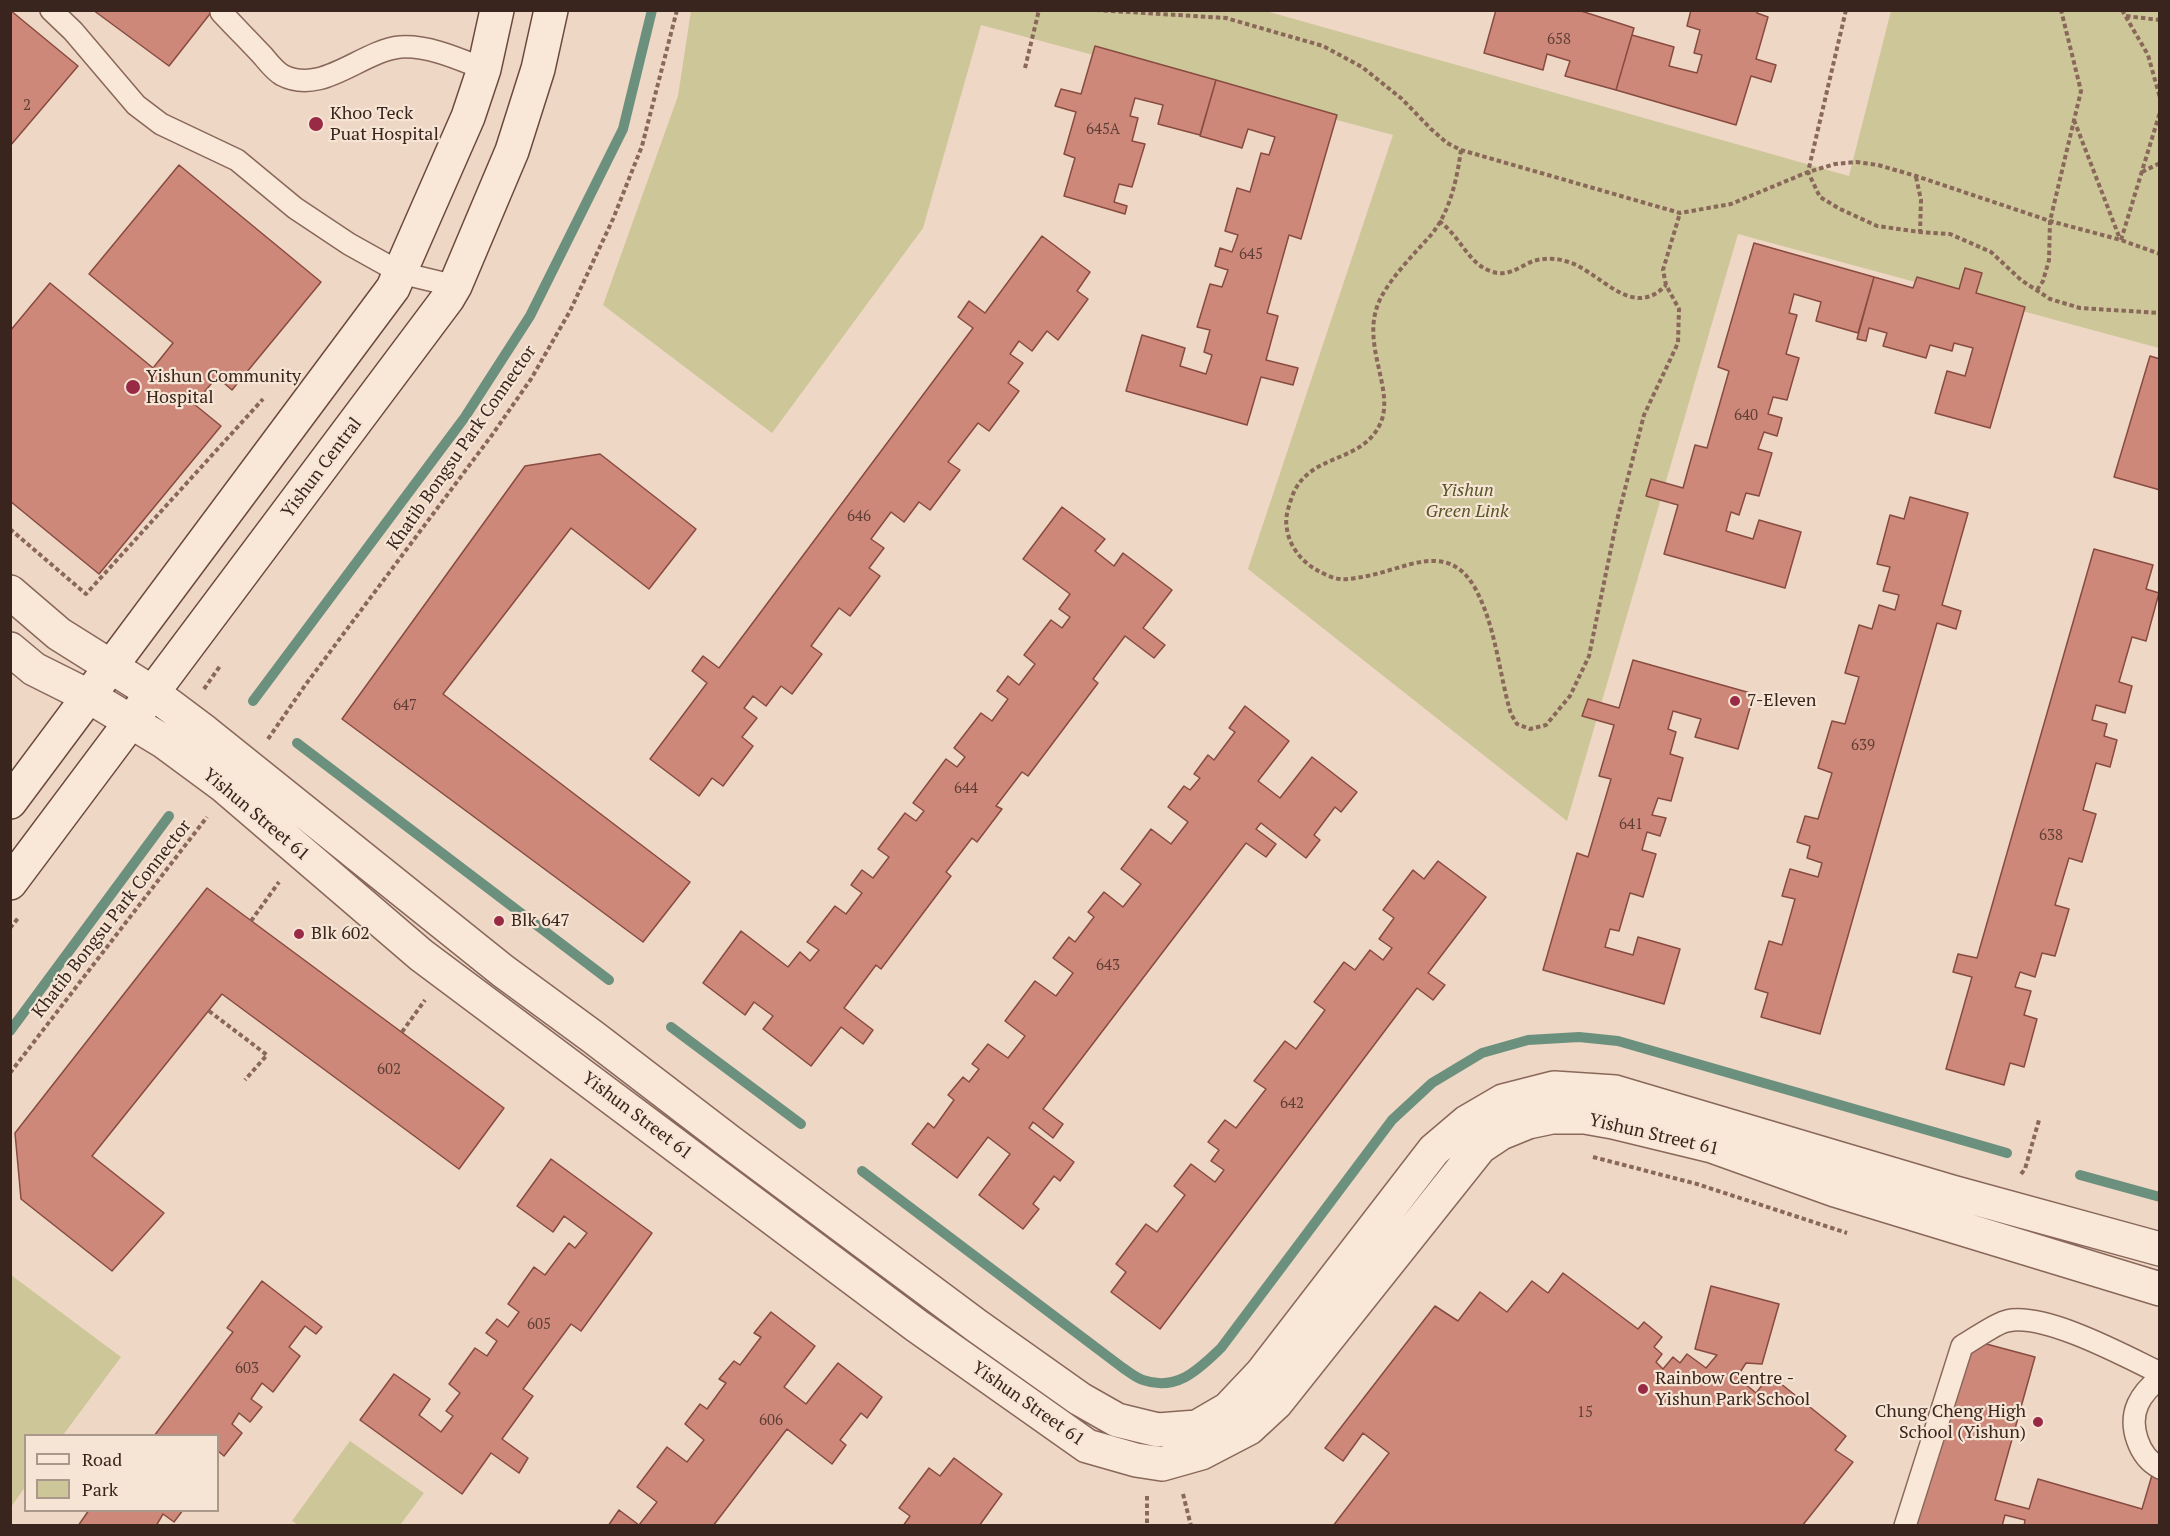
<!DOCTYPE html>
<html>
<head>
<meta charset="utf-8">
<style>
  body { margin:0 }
  #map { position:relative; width:2170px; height:1536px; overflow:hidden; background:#eed7c4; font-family:"PT Serif",serif }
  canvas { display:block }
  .frame { position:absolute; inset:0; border:12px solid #39251e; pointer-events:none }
  .legend { position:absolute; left:24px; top:1434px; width:195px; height:78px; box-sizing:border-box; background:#f6e4d4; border:2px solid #aa988b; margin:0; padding:8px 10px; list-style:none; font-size:18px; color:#39251e }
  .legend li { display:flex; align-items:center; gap:12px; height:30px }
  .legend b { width:30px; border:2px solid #aa988b }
</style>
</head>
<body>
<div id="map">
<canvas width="2170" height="1536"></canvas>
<div class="frame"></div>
<ul class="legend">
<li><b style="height:8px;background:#f9e7d7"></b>Road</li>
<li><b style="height:16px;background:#cdc698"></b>Park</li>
</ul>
</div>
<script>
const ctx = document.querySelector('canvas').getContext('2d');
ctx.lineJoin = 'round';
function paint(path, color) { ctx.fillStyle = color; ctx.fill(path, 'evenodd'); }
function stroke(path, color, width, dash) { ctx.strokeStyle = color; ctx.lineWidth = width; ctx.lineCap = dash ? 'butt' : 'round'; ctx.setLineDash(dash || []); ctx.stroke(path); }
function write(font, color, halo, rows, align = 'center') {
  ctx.font = font + ' "PT Serif",serif'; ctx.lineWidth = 4.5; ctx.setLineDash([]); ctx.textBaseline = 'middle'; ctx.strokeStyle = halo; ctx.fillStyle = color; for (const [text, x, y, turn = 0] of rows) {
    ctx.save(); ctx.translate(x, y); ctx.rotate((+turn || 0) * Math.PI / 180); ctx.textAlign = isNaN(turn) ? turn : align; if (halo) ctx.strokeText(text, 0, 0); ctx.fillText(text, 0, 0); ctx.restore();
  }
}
paint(new Path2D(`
  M691,11H1266L1849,176L1891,11H2159V348L1738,234L1567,821L1248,569L1393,135L981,25L923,228L772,433L603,305L678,96Z
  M11,1275L121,1357L63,1435L26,1436L25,1487L11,1507Z
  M350,1441L424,1493L400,1525H299L292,1521Z`), '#cdc698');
stroke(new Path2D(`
  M253,701L465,417L530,316L623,129L652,10
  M297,743L609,980
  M671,1027L801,1124
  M10,1031L169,816
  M862,1171L1123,1368C1129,1372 1136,1378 1143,1380C1177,1392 1199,1369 1221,1348L1392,1120L1432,1083L1482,1053L1528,1040L1579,1037L1618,1041L2007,1153
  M2080,1175L2160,1197`), '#6c907e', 10);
const building = new Path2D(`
  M10,10L78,66L10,146Z
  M93,10H213L169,66Z
  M1496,10H1578L1634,28L1616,90L1565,76L1570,61L1547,54L1543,70L1484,53Z
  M1691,10H1757V13L1768,17L1756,59L1776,65L1771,82L1751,76L1736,125L1616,90L1632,35L1674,47L1669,66L1697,73L1702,55L1694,53L1700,30L1687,26Z
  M1095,46L1216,80L1200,135L1158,124L1163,105L1135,98L1130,116L1138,118L1132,141L1145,144L1132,187L1119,184L1114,202L1127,206L1125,214L1064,196L1075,158L1064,154L1076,112L1055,106L1061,89L1081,94Z
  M1216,80L1337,115L1301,239L1289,235L1267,313L1278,316L1266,360L1298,368L1293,385L1261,377L1247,425L1126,391L1142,335L1185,348L1180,366L1206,374L1212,355L1204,352L1210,330L1197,327L1210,284L1222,287L1228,270L1215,266L1220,248L1232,252L1238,235L1225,231L1237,188L1250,192L1261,153L1269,155L1275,137L1248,129L1242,148L1200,136Z
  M179,165L321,282L232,390L217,377L194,404L221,426L99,574L10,501V331L50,283L153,368L173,343L89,274Z
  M1042,236L1090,272L1077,291L1088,299L1058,340L1047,331L1032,351L1019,341L1010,354L1023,363L1008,383L1019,391L989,431L978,423L948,462L960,470L930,510L919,502L904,522L891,512L871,539L884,548L869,568L880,576L850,616L839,608L811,646L822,654L792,694L781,686L766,706L753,696L744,708L757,718L742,737L753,746L723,786L712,778L699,796L650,759L707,683L692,671L703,656L719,668L973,328L958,317L969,301L985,313Z
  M1754,243L1874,277L1858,333L1816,321L1821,302L1794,294L1789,313L1797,315L1786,354L1799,358L1787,400L1773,397L1768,414L1782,418L1777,436L1764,432L1758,449L1772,453L1759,496L1746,493L1739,515L1731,512L1726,531L1753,539L1759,520L1801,532L1785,588L1664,554L1678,505L1646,496L1651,479L1683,488L1695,445L1707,448L1729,371L1718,367Z
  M1965,268L1982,273L1976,293L2025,307L1990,428L1935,413L1947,371L1965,376L1973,348L1954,343L1952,351L1930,345L1926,358L1883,346L1887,333L1869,328L1866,341L1857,339L1874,277L1913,288L1917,277L1959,289Z
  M2150,356L2160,359V490L2114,477Z
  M600,454L696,529L649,589L571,528L443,694L690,882L643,942L342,719L525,466Z
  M1910,497L1968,513L1942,605L1961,611L1956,629L1937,623L1820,1034L1761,1017L1768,993L1755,989L1769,941L1782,945L1795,899L1782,896L1790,869L1818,877L1822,863L1807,858L1810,846L1797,842L1805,816L1818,819L1832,773L1818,768L1832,721L1845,724L1859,677L1845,673L1859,625L1872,629L1879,605L1895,610L1899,595L1883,591L1890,567L1877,564L1890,515L1904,519Z
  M1062,507L1105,539L1095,551L1114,566L1123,553L1172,590L1143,628L1165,645L1154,658L1125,636L1093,679L1098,683L1028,776L1022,772L996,806L1002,809L977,842L972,838L946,872L951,876L881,969L876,965L844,1008L873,1030L863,1044L841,1027L811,1066L763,1029L773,1016L754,1002L745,1015L703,983L741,931L788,967L800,952L810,961L819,950L807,942L835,906L846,914L862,893L851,885L862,870L873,878L889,857L878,849L905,813L916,821L924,811L913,803L946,759L957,767L965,757L954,748L981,713L992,721L1008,699L997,691L1008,676L1019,685L1035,664L1024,655L1051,620L1062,628L1070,617L1059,609L1070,594L1023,559Z
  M2094,549L2153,565L2146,589L2159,593L2146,641L2132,637L2119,682L2132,686L2125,713L2096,705L2092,720L2107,724L2104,736L2117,740L2110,767L2096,763L2083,810L2096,814L2082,862L2069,858L2055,905L2069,909L2055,956L2042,953L2035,977L2020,972L2015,987L2031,991L2024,1015L2037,1019L2024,1067L2010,1063L2004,1085L1946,1069L1972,977L1953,972L1958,954L1977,958Z
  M1633,660L1754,694L1738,749L1695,737L1701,719L1673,711L1668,729L1676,732L1670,754L1683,758L1671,801L1658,798L1652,815L1666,818L1660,836L1647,832L1642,850L1656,854L1643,897L1630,893L1619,931L1610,929L1605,947L1633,955L1638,937L1680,949L1664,1004L1543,970L1577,853L1588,857L1611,779L1599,776L1614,725L1582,716L1588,699L1619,708Z
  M1245,706L1289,741L1258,781L1280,798L1312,757L1357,792L1341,812L1335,807L1314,835L1320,840L1306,858L1261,823L1256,829L1276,844L1266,857L1246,843L1043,1109L1063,1124L1053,1138L1033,1122L1029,1128L1074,1162L1060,1181L1054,1176L1033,1204L1039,1209L1023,1229L979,1195L1010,1154L988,1137L957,1178L912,1144L928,1123L934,1128L954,1100L948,1095L963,1077L969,1082L979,1069L972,1064L988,1044L1008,1058L1025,1036L1005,1021L1035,981L1056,996L1073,973L1053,958L1069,937L1075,942L1094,917L1088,912L1104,892L1123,907L1141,884L1121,869L1151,829L1171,844L1188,822L1168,807L1184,786L1190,790L1200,778L1194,774L1208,755L1214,760L1235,732L1229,728Z
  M1438,861L1486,897L1428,973L1445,985L1433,1000L1417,988L1160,1329L1111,1292L1126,1272L1116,1264L1146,1224L1157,1232L1185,1195L1174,1186L1191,1164L1215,1182L1224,1170L1211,1161L1219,1150L1208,1142L1225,1120L1236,1128L1266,1089L1254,1081L1285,1041L1296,1049L1325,1010L1314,1002L1344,962L1355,970L1370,950L1383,960L1392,948L1379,939L1394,918L1383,910L1413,870L1424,879Z
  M207,888L504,1108L459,1169L222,994L92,1156L164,1213L112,1271L21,1199L15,1133Z
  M551,1159L652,1233L581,1331L571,1324L523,1389L533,1396L502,1439L528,1458L519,1473L491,1453L462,1494L360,1420L394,1374L430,1399L419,1415L441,1432L453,1416L446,1411L460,1393L449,1384L475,1348L487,1356L497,1341L486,1333L497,1319L508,1327L519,1312L508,1304L534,1267L545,1275L569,1243L575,1248L587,1233L564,1216L553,1232L517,1206Z
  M1563,1273L1638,1329L1644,1322L1662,1337L1654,1347L1662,1354L1656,1362L1663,1369L1673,1357L1680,1363L1687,1354L1706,1368L1717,1355L1695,1349L1711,1286L1779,1304L1762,1364L1746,1363L1737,1377L1756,1393L1770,1375L1846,1436L1835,1450L1853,1462L1802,1526H1333L1389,1453L1363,1433L1343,1461L1325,1448L1435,1306L1458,1321L1480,1292L1507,1312L1532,1281L1548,1293Z
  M262,1281L322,1327L316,1334L305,1326L289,1347L300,1356L273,1392L262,1383L251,1399L262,1407L250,1422L239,1413L232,1424L242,1433L224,1456L218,1451V1436H154L233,1332L227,1328Z
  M771,1312L815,1346L784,1387L806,1404L838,1363L882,1397L867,1418L861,1413L840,1440L846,1445L832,1464L787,1429L713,1526H608L619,1510L639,1525L657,1502L637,1487L667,1447L687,1462L704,1440L685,1424L700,1404L707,1409L726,1383L719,1379L734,1361L740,1365L761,1337L754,1333Z
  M1964,1338L2035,1357L1995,1500L2029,1509L2038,1479L2142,1509L2160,1448V1526H2024L2025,1520L2005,1515L2002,1526H1900Z
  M954,1458L1002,1494L979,1526H903L910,1516L899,1508L929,1468L940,1476Z
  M89,1510H183L174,1522L163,1514L156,1526H78Z`);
paint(building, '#cd887a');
stroke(building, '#884b40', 1.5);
const service = new Path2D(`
  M51,10L73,31L136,105L161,124L237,160L295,208L349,244L401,273L455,286
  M221,12C235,27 249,41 263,56C268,62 275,71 282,75C322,96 361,51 400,47C428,45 459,59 484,69
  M2160,1378C2150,1386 2143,1393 2138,1404C2128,1426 2139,1457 2160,1468
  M1905,1526L1962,1346C1973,1340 1996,1323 2007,1321C2044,1312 2125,1356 2160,1373`);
const minor = new Path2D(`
  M10,592L59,634L153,693L205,732L503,971L593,1037L730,1142L977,1326L1080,1399L1117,1420L1158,1430L1197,1427L1228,1409L1262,1373L1434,1150L1467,1122L1503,1101L1554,1088L1615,1092L1952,1192L2160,1249
  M10,649L34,669L90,697L163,741L224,786L421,955L917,1326L1087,1446L1136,1460L1162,1464L1201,1453L1249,1428L1276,1403L1480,1147L1501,1133L1528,1122L1552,1117H1585L1613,1122L1712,1146L1835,1190L2160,1289`);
const secondary = new Path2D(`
  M10,802L393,288L468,117L484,69L497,10
  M10,883L448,298L455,286L512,151L538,69L551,10`);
stroke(service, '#89685a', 24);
stroke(minor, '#89685a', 36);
stroke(secondary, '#6b493d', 36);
stroke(new Path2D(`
  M1096,10L1226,18L1323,46L1362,67L1402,99L1431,129L1447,143L1461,150L1680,213L1731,204L1808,172L1835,164L1856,162L1878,165L1916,176L2050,221L2121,240L2160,254
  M1846,10L1808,172L1820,197L1840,209L1877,226L1920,232L1950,234L1991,252L2021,280L2050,299L2080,308L2160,313
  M2122,10L2148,55L2160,98
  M2126,16L2160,20
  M1025,68L1039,10
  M2074,120L2120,239
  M1461,150C1457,179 1450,212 1431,235C1415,253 1384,284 1377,307C1363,347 1394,390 1381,422C1362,467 1304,450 1290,503C1287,512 1285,520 1287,529C1289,545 1301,561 1315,569C1322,573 1331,578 1340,579C1347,580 1355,578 1362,577C1405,570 1447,539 1475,588C1496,626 1499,674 1511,714L1517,724L1530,729L1546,725L1570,696L1589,656L1616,524L1644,415L1678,343L1679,309L1666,285L1663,270L1680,213
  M2142,172L2160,163
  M1916,177L1921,200L1920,232
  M1439,221C1461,237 1467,262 1490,271C1507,278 1519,267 1533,261C1544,258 1555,258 1565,261C1599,269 1631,322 1666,285
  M2121,240L2160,112
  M2037,290L2043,281L2049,260L2050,221L2081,91L2061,10
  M10,529L86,594L263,399
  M204,689L220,666
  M268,739L306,684L492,435L531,379L570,311L613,219L642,146L677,10
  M251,921L279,882
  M10,928L19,917
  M209,1011L267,1055L245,1080
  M402,1032L425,1000
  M10,1073L207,817
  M1593,1157L1697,1184L1847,1233
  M2021,1174L2025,1169L2039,1120
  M1183,1494L1191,1526
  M1147,1496V1526`), '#89685a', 4, [4.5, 3]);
stroke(service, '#f9e7d7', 21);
stroke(minor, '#f9e7d7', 33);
stroke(secondary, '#f9e7d7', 33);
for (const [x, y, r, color] of [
  [316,124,8,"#982a45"],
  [133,387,8,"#982a45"],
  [1735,701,6,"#982a45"],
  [499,921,6,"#982a45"],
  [299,934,6,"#982a45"],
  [1643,1389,6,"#982a45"],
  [2038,1422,6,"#982a45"]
]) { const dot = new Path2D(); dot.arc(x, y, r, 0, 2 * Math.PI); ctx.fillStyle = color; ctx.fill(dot); stroke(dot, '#f6e4d4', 2); }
write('15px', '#5e3e35', null, [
  ["658",1559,40],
  ["2",27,106],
  ["645A",1103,130],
  ["645",1251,255],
  ["640",1746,416],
  ["646",859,517],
  ["647",405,706],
  ["639",1863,746],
  ["644",966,789],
  ["641",1631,825],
  ["638",2051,836],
  ["643",1108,966],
  ["602",389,1070],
  ["642",1292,1104],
  ["605",539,1325],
  ["603",247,1369],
  ["15",1585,1413],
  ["606",771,1421]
]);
write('18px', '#39251e', '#f6e4d4', [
  ["Khoo Teck",330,114],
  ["Puat Hospital",330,135],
  ["Yishun Community",146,377],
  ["Hospital",146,398],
  ["7-Eleven",1747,701],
  ["Blk 647",511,921],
  ["Blk 602",311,934],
  ["Rainbow Centre -",1655,1379],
  ["Yishun Park School",1655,1400],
  ["Chung Cheng High",2026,1412,"right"],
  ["School (Yishun)",2026,1433,"right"]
], 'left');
write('18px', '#39251e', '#f6e4d4', [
  ["Khatib Bongsu Park Connector",462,448,-55],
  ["Yishun Central",322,468,-53],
  ["Yishun Street 61",256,815,40],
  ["Khatib Bongsu Park Connector",112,919,-52],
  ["Yishun Street 61",637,1116,37],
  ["Yishun Street 61",1654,1135,13],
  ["Yishun Street 61",1028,1404,35]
]);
write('italic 18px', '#555525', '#f6e4d4', [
  ["Yishun",1467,491],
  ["Green Link",1467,512]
]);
</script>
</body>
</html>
